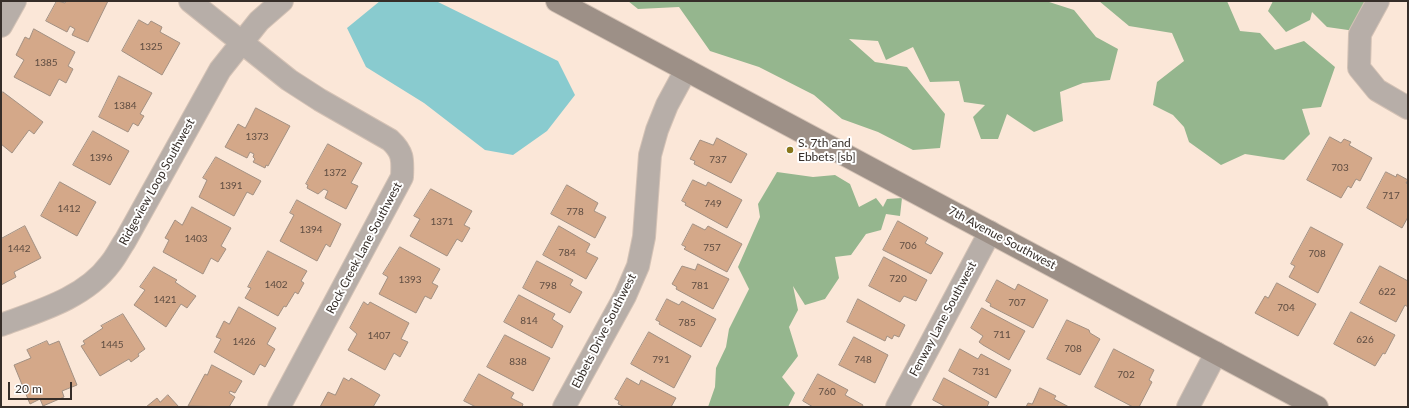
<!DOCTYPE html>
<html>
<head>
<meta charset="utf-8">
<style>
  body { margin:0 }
  #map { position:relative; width:1409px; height:408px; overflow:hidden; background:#fbe7d8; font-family:Lato,sans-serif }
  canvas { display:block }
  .frame { position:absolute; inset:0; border:2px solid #362e29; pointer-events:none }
  .scale { position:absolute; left:8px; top:382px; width:64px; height:18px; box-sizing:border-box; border:2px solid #362e29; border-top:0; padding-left:5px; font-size:12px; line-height:14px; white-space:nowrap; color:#362e29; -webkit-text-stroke:3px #fff; paint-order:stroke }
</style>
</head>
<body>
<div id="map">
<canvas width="1409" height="408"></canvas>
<div class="frame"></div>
<div class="scale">20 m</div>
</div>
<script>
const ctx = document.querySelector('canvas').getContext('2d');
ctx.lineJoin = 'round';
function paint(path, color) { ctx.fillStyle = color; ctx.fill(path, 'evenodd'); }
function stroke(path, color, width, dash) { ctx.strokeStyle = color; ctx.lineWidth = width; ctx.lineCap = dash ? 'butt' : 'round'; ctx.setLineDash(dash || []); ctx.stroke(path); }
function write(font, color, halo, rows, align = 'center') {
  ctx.font = font + ' Lato,sans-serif'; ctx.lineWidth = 4; ctx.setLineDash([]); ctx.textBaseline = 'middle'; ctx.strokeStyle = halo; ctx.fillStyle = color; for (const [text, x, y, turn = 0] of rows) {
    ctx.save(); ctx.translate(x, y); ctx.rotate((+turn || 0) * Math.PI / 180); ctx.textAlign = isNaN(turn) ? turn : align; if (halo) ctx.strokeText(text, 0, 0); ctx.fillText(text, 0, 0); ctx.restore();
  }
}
paint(new Path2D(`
  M628,1H1046L1074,10L1096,37L1118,49L1110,80L1083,83L1060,92L1063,121L1034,132L1007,114L998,139H981L973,117L985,105L964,102L959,81L930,82L913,47L886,60L878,41L849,39L875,62L907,67L945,114L940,148L913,150L878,132L842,119L814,95L759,67L710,51L679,7L638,9Z
  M1099,1H1227L1240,31L1260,33L1275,50L1304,41L1335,67L1321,107L1302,109L1310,134L1284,160L1245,154L1221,165L1189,142L1184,127L1173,115L1153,105L1157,82L1184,61L1172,33L1129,26Z
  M1273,1H1365L1367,5L1355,31L1327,27L1312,12L1310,20L1286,32L1268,11Z
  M777,172L813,177L835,175L850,184L859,207L876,198L883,207L887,199L902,198L900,216L886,214L881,230L866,234L851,255L835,257L839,278L825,299L805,305L793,286L798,310L789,327L798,356L782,377L795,393L788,407H708L715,387L716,368L726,347L729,329L749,289L738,267L760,217L758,204Z`), '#95b68e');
paint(new Path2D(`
  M380,1H436L558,61L575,95L547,131L513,155L485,150L424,103L366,67L347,28Z`), '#89cbcf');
const building = new Path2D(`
  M57,1L65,3L66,1H108L88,42L72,35L75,29L70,26L67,32L46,21Z
  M139,20L148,25L151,21L162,27L160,32L180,43L162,75L122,51Z
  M34,29L75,52L68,66L73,69L66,83L59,79L50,96L14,77L24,60L16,55L25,37L29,39Z
  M119,76L152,93L140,114L144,116L138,126L133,123L128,132L99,117Z
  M3,92L43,122L34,134L29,130L12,153L1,144V94Z
  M256,108L290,126L268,166L266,165L265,168L253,162L255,159L253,157L254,154L250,152L247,158L225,147L238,124L245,128Z
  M93,131L129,151L110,185L73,165Z
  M1330,137L1341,143L1344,139L1351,142L1349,145L1372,158L1360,181L1356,179L1351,188L1348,186L1341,198L1307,180Z
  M717,138L747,154L731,183L694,164L695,161L690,159L700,140L713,145Z
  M328,144L362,163L351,183L358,186L346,209L325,198L328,191L324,189L318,194L307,188L308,185L306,184Z
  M216,157L261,181L253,195L247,192L234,216L199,197L207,180L203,178Z
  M1386,172L1396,177L1397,174L1408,180L1406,183L1408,184V217L1402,228L1367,208Z
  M693,180L706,186L708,182L742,200L727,228L685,205L686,203L682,201Z
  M60,182L96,202L77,236L41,216Z
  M567,185L598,203L594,211L606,217L595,238L551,214Z
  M431,189L472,211L464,225L470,228L462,242L457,239L447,256L410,236L420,219L414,216Z
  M297,200L341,224L330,247L326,244L317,261L280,241L294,215L290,213Z
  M192,207L231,228L221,246L226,249L218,262L211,258L203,274L163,252L169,240L165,238L175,220L182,225Z
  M898,221L928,238L925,243L943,253L931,274L883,250Z
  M693,224L705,230L708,226L742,244L727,272L684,249L686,247L682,245Z
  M25,226L41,258L14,272L16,277L1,285V239Z
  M559,226L590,244L586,252L598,258L586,279L543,255Z
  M1311,227L1343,244L1318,293L1289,277L1295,266L1291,264Z
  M400,247L440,269L432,283L438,286L431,299L425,296L416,313L379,294L388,277L383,274Z
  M268,251L307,271L301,281L304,283L298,294L295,292L286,307L284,306L278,316L245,298L251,288L248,287Z
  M884,257L927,280L916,301L904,296L900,302L896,300L869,286Z
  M537,261L573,280L570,285L582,292L570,313L523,288Z
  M698,264L729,279L713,309L676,289L677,287L672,284L682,266L695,270Z
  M1380,266L1408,281V307L1405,305L1396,322L1360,303Z
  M154,267L177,280L175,282L196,296L187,308L181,304L166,327L134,305L145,290L140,287Z
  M997,280L1015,290L1018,284L1048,300L1033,328L990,306L991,304L986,301Z
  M1277,283L1316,304L1298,336L1255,313L1265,296L1268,298Z
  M519,295L555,314L552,319L563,326L552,348L504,322Z
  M667,299L679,305L682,301L716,319L701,347L659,324L660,322L656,320Z
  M858,299L905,325L899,337L894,335L892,339L887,336L885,341L847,322Z
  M364,302L368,305L370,302L409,323L401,339L408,342L400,357L394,353L385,370L348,350L357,334L350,328Z
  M239,307L276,328L267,344L275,349L265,367L260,364L254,375L214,352L221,339L216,337L224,321L229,324Z
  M982,308L1025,331L1009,360L983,345L979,342L983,336L971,328Z
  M1351,312L1395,335L1385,354L1383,353L1375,366L1334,344Z
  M123,314L145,349L138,354L139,356L131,362L129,359L100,376L81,346L85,344L83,341L103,328L101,326Z
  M1067,320L1089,330L1090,333L1100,339L1080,375L1047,359Z
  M649,332L691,356L674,388L631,364Z
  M505,335L550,358L533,391L487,367Z
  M854,337L888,355L875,383L839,365Z
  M47,341L49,345L59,341L77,385L62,391L64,397L43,406L40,399L30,404L14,365L31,358L27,350Z
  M960,349L978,359L981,354L1011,370L996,398L949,371Z
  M1114,349L1154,370L1149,380L1152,382L1139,407H1133L1095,387Z
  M212,365L242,381L235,393L230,391L229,393L235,397L229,407L188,406L205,374L207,375Z
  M479,374L514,393L511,398L523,404L522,407H476L464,401Z
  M818,374L848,390L845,395L863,405L862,407H813L803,401Z
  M344,378L349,381L351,378L380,395L373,407H320L328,392L335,395Z
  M627,378L639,385L641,380L676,398L671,407H625L618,404L619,401L615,399Z
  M944,378L989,402L987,407H946L933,400Z
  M1040,388L1056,396L1054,399L1069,407H1026L1028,403L1032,404Z
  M168,395L179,407H146L157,398L160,402Z`);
paint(building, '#d4a889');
stroke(building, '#a29082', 1);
const street = new Path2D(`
  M190,1L289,80L320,100L390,140C403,152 403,159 402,177L279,407
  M1378,1L1360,34L1359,68L1377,90L1408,108
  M1,26L15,1
  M1,325C39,311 85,298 110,264C116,257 120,248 125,241L220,70L259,21L282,1
  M564,407L625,296L638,266L644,237L650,155L657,130L667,105L686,70
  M897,407L990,232
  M1188,407L1216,353`);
const secondary = new Path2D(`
  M557,1L1317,407`);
stroke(street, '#d4c2b5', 24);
stroke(secondary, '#d4c2b5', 24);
stroke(street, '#b7aea8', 22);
stroke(secondary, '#9d9087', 22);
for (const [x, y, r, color] of [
  [790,150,4,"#88771b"]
]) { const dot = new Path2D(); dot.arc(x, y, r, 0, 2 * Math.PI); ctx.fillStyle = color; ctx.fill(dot); stroke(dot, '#fff', 1.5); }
write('10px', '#5e4c41', null, [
  ["1325",151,47],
  ["1385",46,63],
  ["1384",125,106],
  ["1373",257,137],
  ["1396",101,158],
  ["737",718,160],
  ["703",1340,168],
  ["1372",335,173],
  ["1391",231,186],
  ["717",1391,196],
  ["749",713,204],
  ["1412",69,209],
  ["778",575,212],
  ["1371",442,222],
  ["1394",311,230],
  ["1403",196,239],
  ["706",908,246],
  ["757",712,248],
  ["1442",19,249],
  ["784",567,253],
  ["708",1317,254],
  ["720",898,279],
  ["1393",410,280],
  ["1402",276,285],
  ["798",548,286],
  ["781",700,286],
  ["622",1387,292],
  ["1421",165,300],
  ["707",1017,303],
  ["704",1286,308],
  ["814",529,321],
  ["785",687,323],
  ["711",1002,335],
  ["1407",379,336],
  ["626",1365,340],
  ["1426",244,342],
  ["1445",112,345],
  ["708",1073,349],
  ["791",661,360],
  ["748",863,360],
  ["838",518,362],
  ["731",981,372],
  ["702",1126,375],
  ["760",827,392]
]);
write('12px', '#362e29', '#fff', [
  ["S. 7th and",798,143],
  ["Ebbets [sb]",798,157]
], 'left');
write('12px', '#362e29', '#fff', [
  ["Ridgeview Loop Southwest",157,182,-61],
  ["7th Avenue Southwest",1002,238,28],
  ["Rock Creek Lane Southwest",364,248,-62],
  ["Fenway Lane Southwest",943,319,-62],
  ["Ebbets Drive Southwest",604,331,-63]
]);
</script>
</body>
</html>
